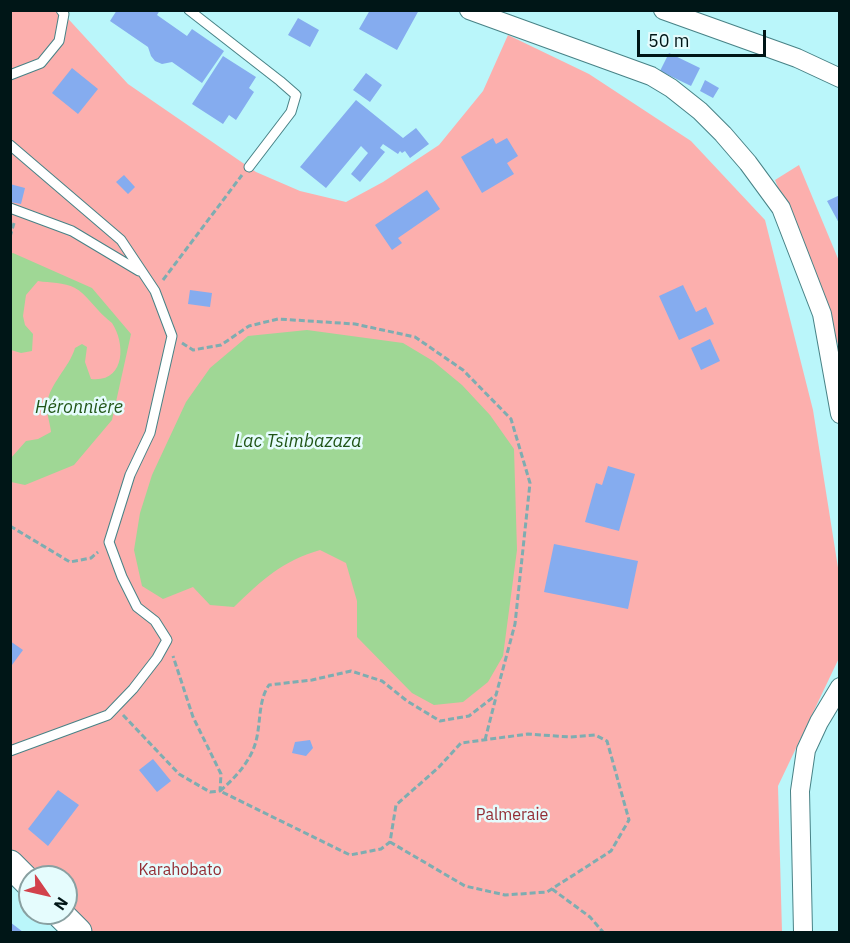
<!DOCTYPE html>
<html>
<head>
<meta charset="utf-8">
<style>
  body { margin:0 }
  #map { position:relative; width:850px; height:943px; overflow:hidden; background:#baf6fa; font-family:"IBM Plex Sans",sans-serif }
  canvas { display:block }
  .frame { position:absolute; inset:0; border:12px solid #001617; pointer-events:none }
  .north { position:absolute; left:18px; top:865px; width:60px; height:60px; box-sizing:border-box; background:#e5fcfd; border:2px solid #89a0a1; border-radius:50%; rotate:124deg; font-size:16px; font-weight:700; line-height:24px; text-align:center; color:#001617 }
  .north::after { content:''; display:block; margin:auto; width:21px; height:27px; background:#d2424c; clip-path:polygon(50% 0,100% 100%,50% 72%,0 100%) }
  .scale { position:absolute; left:637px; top:30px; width:129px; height:27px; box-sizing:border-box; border:3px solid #001617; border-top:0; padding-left:8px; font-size:18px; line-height:21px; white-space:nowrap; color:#001617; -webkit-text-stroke:4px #e5fcfd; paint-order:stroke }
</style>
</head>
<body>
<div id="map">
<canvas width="850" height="943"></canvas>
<div class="frame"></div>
<div class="north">N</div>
<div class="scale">50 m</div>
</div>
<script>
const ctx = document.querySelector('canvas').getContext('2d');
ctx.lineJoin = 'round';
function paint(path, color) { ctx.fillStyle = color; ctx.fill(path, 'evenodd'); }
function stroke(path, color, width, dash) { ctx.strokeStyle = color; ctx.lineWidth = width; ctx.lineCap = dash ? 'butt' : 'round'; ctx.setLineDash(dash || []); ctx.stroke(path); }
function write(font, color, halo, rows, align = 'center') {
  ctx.font = font + ' "IBM Plex Sans",sans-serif'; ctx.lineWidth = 5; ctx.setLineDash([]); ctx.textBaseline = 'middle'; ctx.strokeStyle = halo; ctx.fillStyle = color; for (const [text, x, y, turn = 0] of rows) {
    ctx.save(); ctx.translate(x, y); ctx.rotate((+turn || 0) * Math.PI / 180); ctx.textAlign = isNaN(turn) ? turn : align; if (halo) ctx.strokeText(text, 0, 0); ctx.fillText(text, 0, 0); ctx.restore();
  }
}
paint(new Path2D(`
  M11,11H61L128,84L256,172L300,191L346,202L383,182L439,145L483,91L508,35L589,74L691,141L765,220L813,410L839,574V658L778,786L782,932H81L66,913V877H30L11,858Z
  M799,165L839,261V348L826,308L775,180Z`), '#fcafad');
paint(new Path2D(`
  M13,253L92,288L131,334L112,420L74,465L25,485L11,482V458L26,441L38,439L51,432C50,423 46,412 47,404C49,384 69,368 75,348L82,344L87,347L85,362L91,379C125,383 126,344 112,323C111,322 105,317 105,317C95,308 86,294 75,288C64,282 50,283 38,281L26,295L23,316L25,325L33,334L32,351L21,353L11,350L10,254Z
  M307,330L403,343L433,361L462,385L490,415L514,449L517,550L503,656L488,682L463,702L434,705L412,693L357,637V601L346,563L320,550C282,561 262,580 234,607L210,605L193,587L163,599L142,586L134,550L140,513L152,475L186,402L210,368L248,336Z`), '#9fd795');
paint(new Path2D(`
  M117,10H160L157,15L187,36L192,29L224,51L202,83L172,62L162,64L155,61L151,56L148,47L110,21Z
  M370,10H419L397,50L359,29Z
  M298,18L319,30L310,47L288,35Z
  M669,53L700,68L691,86L660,71Z
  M223,56L256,77L249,88L254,92L236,120L229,115L223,124L192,104Z
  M72,68L98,89L78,114L52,93Z
  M366,73L382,85L370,102L353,90Z
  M705,80L719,88L713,98L700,91Z
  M356,100L403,138L416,128L429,144L410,158L405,151L402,153L400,151L398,154L383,144L380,148L385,152L360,182L351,174L368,153L361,146L326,188L300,167Z
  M493,138L496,144L507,138L518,156L507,163L514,174L482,193L461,157Z
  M124,175L135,187L128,194L116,182Z
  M10,184L25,188L21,204L10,202Z
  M427,190L440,209L398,238L402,243L392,250L375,225Z
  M840,195V225L827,201Z
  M683,285L696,312L706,307L714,324L679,340L659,296Z
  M190,290L212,293L210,307L188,304Z
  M710,339L720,361L701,370L691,348Z
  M608,466L635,474L619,531L585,522L596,483L602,485Z
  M554,544L638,561L628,609L544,592Z
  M10,641L23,650L12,665L10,664Z
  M310,740L313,748L306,756L292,753L295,742Z
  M153,759L171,781L157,792L139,770Z
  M58,790L79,805L48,846L28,829Z
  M10,922L23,932H10Z`), '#85acef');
const lane = new Path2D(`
  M189,10L280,81L296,95L291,112L249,167
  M10,75L41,63L59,41L64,14L61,10
  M10,145L121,240L155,291L172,336L150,433L130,475L109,542L122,577L137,607L155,621L167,640L157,658L133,689L108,715L10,751
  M10,208L72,231L139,271`);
const street = new Path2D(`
  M469,10L651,76L671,88L700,111L723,134L748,163L781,208L822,314L840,414
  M663,10L797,58L840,78
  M803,932L800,791L806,750L819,722L840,687`);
const secondary = new Path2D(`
  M10,864L30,884
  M59,913L78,932`);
stroke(lane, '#488286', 11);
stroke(street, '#488286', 20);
stroke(secondary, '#488286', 29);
stroke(new Path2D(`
  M10,237L14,223
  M163,280L242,175
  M182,343L193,350L221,345L249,326L278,319L355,324L415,337L463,370L511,419L530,483L515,624L496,695L469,716L440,721L407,701L382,681L351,671L312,680L269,685C258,701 261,722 256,741C251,761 235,778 220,791L350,855L381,849L390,842L396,805L439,767L461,743L528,734L570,737L595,735L607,741L629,820L611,851L547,892L505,895L465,886L390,842
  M10,526L70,562L91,558L98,552
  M123,715L179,774L210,792L220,791L221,774L193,717L173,656
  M485,740L496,697
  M552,889L590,917L603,932`), '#7eadb1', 3, [6, 3]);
stroke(lane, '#fff', 9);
stroke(street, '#fff', 18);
stroke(secondary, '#fff', 27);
write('16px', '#932d34', '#e5fcfd', [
  ["Palmeraie",512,815],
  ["Karahobato",180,870]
]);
write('italic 18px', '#215618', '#e5fcfd', [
  ["Héronnière",79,408],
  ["Lac Tsimbazaza",298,442]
]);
</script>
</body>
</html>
